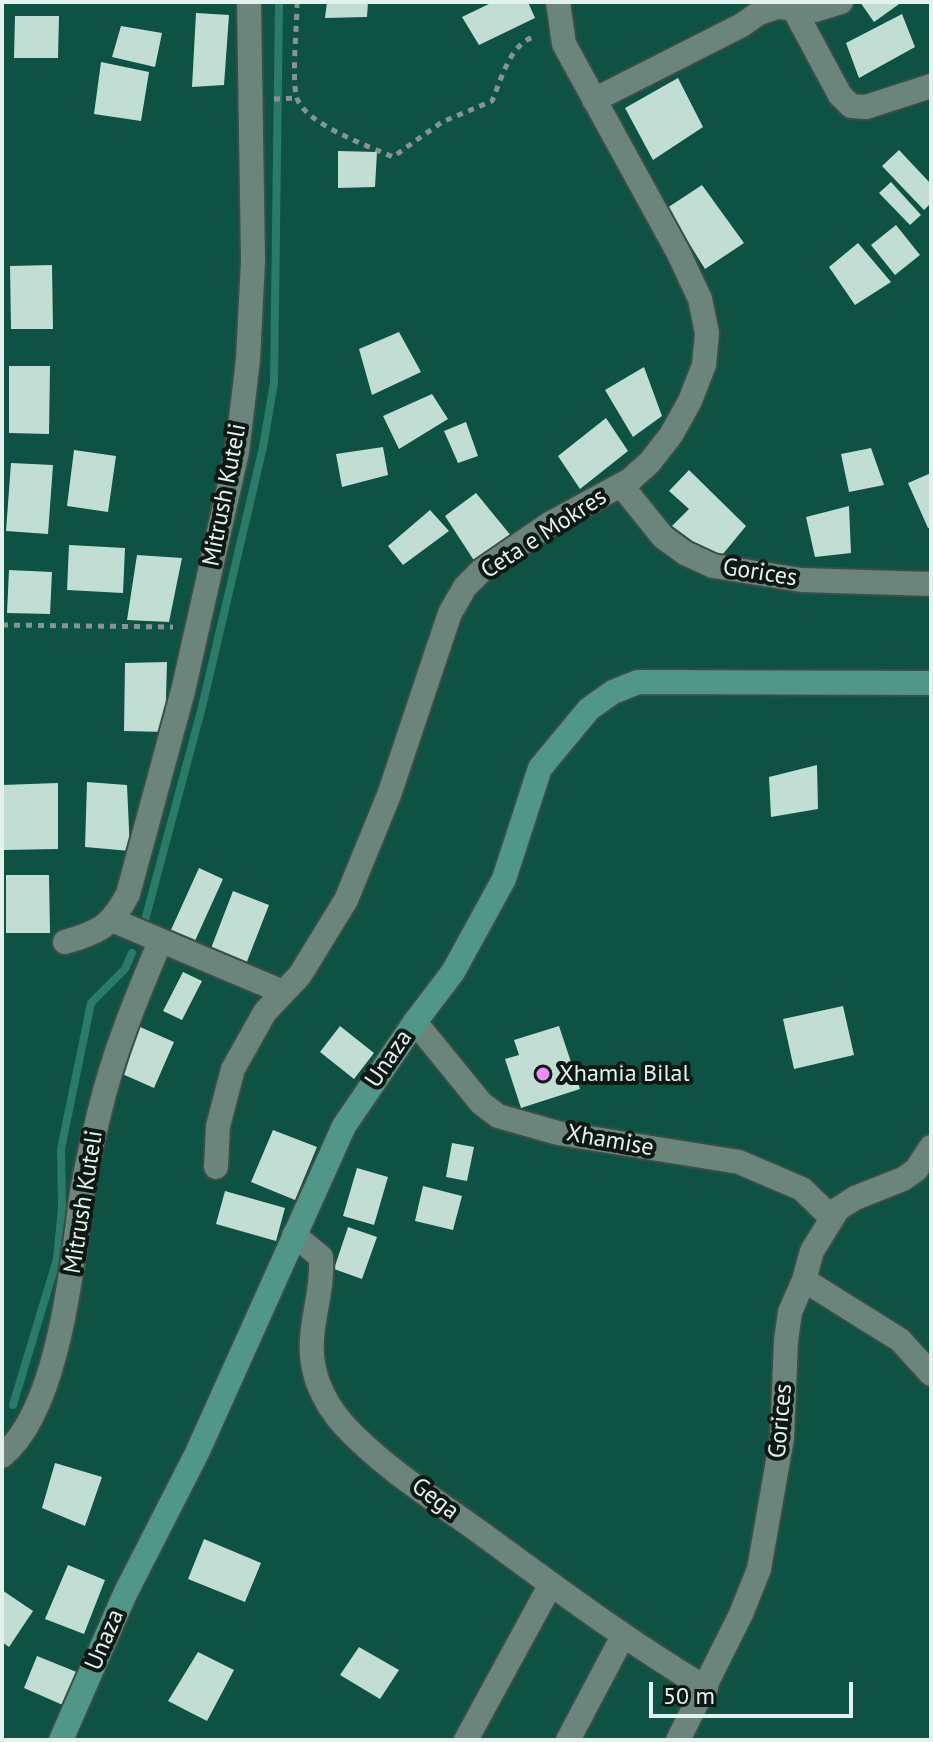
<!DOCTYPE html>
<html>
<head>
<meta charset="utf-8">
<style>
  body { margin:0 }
  #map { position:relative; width:933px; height:1742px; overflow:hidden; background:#1c322c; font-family:"PT Sans",sans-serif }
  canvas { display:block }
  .frame { position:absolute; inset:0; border:4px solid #e4f2ed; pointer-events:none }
  .scale { position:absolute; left:649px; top:1682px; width:204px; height:36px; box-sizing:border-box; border:4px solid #e4f2ed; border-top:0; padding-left:10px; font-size:24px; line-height:28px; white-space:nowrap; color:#e4f2ed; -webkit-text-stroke:6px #0e1815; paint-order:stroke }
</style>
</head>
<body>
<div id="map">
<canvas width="933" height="1742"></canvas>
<div class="frame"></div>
<div class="scale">50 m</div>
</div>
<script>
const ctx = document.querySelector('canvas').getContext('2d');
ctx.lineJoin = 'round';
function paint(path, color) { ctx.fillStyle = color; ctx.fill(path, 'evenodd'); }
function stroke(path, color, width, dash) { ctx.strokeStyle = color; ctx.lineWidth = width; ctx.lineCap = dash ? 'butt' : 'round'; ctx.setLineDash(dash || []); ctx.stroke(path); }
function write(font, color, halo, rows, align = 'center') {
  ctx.font = font + ' "PT Sans",sans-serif'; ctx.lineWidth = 8; ctx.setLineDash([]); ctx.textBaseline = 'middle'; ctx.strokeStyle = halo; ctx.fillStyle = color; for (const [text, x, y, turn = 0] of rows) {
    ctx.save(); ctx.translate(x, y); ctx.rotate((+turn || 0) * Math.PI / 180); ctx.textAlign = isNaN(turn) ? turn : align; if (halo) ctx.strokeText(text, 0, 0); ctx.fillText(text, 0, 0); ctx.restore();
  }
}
paint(new Path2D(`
  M2,2H931V1740H2Z`), '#0d5242');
stroke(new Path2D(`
  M144,924L202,707L263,447L274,383L279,2
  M13,1405L57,1259L62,1208L61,1149L91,1003L125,969L132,953`), '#2c7b68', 8);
paint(new Path2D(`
  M327,2H368L367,17L325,18Z
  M493,2H528L535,18L479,45L462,17Z
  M860,2H902L874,22Z
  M196,13L229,15L224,85L192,87Z
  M902,14L915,47L859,78L846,43Z
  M15,16H59L58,58H14Z
  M121,26L162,33L155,67L112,57Z
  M101,62L149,72L141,121L94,114Z
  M678,78L703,127L653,160L625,108Z
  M899,150L931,184V203L924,210L882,166Z
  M338,151L377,152L375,187L338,188Z
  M891,182L921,215L910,225L879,193Z
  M702,185L744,243L705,269L667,208Z
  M896,225L920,255L895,275L871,245Z
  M858,243L891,282L855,305L829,267Z
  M52,265L53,329H11L10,266Z
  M399,332L421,372L372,395L359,349Z
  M9,366H50L49,434L9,433Z
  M644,367L662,416L633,437L605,390Z
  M432,394L448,419L399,449L383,416Z
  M606,418L628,451L580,489L558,456Z
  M466,422L478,456L458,463L444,431Z
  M383,447L388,475L342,487L336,454Z
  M871,448L884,485L849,492L841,454Z
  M74,450L116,456L108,512L67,506Z
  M11,463L53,465L48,534L6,531Z
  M689,470L746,526L718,560L672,526L689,509L669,491Z
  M931,473V527L928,528L908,483Z
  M476,493L512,537L475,562L445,516Z
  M849,506L851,553L815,557L806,517Z
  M430,510L449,531L403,565L388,546Z
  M69,545L125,548L123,593L67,590Z
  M137,555L182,558L169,622L127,620Z
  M9,570L52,572L50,614L7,613Z
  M167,662L165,732L124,731L125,663Z
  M817,765L818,809L771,817L769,777Z
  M87,782L127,785L130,851L85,847Z
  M58,783V849L3,850L2,785Z
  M199,868L223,879L194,943L170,932Z
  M6,875H49L50,933H6Z
  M233,891L269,905L246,964L210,951Z
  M183,972L202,981L182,1020L163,1011Z
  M843,1006L854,1055L794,1069L783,1019Z
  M340,1026L374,1053L354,1079L320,1052Z
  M559,1026L580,1089L521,1108L505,1059L519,1055L514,1040Z
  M140,1027L174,1042L154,1088L120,1073Z
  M273,1130L317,1147L295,1200L251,1182Z
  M452,1143L474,1147L467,1181L446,1177Z
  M357,1168L388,1177L374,1225L343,1216Z
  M423,1186L462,1196L453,1230L415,1221Z
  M225,1191L285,1208L276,1241L216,1224Z
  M348,1227L377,1237L362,1279L334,1269Z
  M55,1463L102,1477L85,1526L42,1508Z
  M204,1539L261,1563L245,1602L188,1579Z
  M68,1565L105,1580L84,1634L45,1619Z
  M2,1590L33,1611L9,1647L2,1642Z
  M359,1647L399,1670L380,1699L340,1675Z
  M198,1652L234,1670L207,1721L168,1701Z
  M37,1656L79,1673L65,1706L24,1688Z`), '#c2ddd4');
const street = new Path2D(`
  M790,2L840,95L851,106L866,107L931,86
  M594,100L742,25L759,13L777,7L815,10L841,2
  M621,485L663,537L685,553L713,566L801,580L931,584
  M112,920L283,992
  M65,942C100,932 111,926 128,894L183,691L237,452L248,360L253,261L249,2
  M415,1022L481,1103L498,1116L558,1133L739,1162L802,1189L832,1218
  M216,1167L218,1126L233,1069L265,1012L300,975L346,900L389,795L450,613L465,587L481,571L551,523L630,480L650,462L671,435L690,401L704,365L707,333L700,299L678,252L564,44L558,2
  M294,1235L321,1257C324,1303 301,1335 318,1383C324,1398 332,1412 343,1424C382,1467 434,1499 481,1533C555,1587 627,1641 706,1688
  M804,1280L900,1340L931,1374
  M2,1456C60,1409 72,1262 82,1192C86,1166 93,1140 99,1114C113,1054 136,999 160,942
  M466,1740L551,1584
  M568,1740L623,1636
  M678,1740L741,1614L759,1569L782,1438L786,1341L790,1312L804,1280L812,1251L838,1209L855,1198L903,1179L916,1170L931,1147`);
const secondary = new Path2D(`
  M61,1740L125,1594L197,1453L344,1126L415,1022L453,972L504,879L540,768L589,709L613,692L638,682L931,683`);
stroke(street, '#3a4e48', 28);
stroke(secondary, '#3a4e48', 28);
stroke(new Path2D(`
  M297,2C297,28 292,71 296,95C301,123 369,146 393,157L442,122L492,101C502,78 510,42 537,36
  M274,99L296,98
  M2,625L173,627`), '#859691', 5, [6, 6]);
stroke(street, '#6b847c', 24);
stroke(secondary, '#519787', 24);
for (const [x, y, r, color] of [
  [543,1074,8,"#ee8cf8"]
]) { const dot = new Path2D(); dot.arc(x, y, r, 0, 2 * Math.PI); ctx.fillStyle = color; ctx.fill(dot); stroke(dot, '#0e1815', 3); }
write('24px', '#e4f2ed', '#0e1815', [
  ["Mitrush Kuteli",225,495,-79],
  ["Ceta e Mokres",544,534,-33],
  ["Gorices",760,573,9],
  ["Unaza",389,1059,-56],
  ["Xhamise",610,1141,10],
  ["Mitrush Kuteli",84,1202,-81],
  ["Gorices",781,1421,-85],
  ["Gega",435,1499,37],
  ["Unaza",105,1640,-67]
]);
write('24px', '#e4f2ed', '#0e1815', [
  ["Xhamia Bilal",559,1074]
], 'left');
</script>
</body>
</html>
